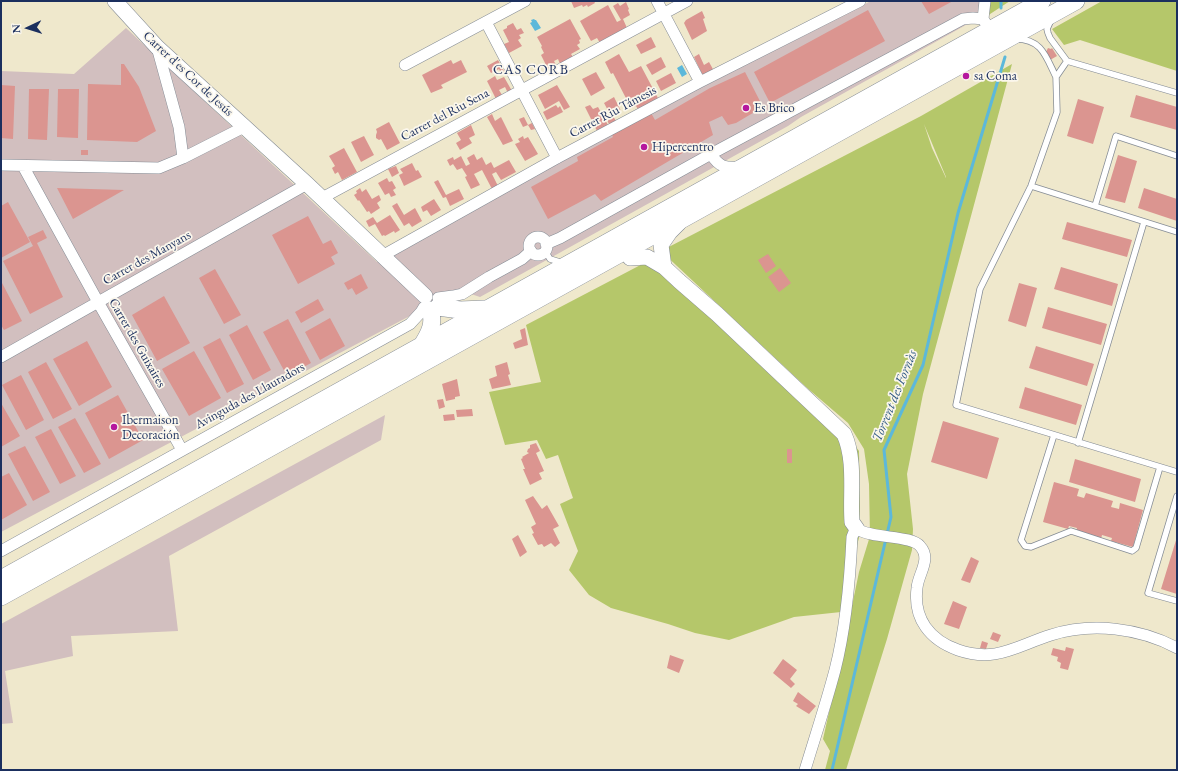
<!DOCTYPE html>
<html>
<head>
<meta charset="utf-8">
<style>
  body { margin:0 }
  #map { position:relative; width:1178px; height:771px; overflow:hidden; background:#efe8cc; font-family:"EB Garamond",serif }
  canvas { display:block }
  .frame { position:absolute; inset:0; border:2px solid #1b2f5e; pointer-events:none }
  .north { position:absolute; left:8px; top:8px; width:40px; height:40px; -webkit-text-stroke:3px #fbf7ec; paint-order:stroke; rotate:266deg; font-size:11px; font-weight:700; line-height:16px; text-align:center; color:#1b2f5e }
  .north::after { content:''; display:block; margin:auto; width:14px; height:18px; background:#1b2f5e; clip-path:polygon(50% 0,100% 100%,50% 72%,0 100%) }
</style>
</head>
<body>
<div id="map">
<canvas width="1178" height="771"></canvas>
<div class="frame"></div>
<div class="north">N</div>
</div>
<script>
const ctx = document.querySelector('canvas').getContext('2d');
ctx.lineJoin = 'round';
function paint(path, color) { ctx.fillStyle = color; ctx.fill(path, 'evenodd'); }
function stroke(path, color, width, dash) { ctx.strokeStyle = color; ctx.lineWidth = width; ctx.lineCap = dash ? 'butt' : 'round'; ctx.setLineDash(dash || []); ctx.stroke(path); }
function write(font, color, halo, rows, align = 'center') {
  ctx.font = font + ' "EB Garamond",serif'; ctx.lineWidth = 3.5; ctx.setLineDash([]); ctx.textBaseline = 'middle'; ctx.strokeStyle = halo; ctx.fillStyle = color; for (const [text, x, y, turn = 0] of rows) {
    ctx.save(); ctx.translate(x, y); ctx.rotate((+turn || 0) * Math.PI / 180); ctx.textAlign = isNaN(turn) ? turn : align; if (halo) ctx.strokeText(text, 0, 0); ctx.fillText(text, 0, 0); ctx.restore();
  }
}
paint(new Path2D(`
  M871,1H980L978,11L973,21L801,117L788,126L480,297L459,290L1,532V71L74,74L126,28L377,262L611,132Z
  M385,415L381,440L169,556L178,631L71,636L73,656L5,671L13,723L1,724V624Z`), '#d2bfbf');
paint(new Path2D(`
  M989,1H1010L987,16Z
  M1102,1H1177V71L1080,40L1064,45L1052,29Z
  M1012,64L923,394L907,474L913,529L912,550L887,639L846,770H825L830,751L823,739L841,659L859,572L870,536L869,484L864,449L848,423L806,387L661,251L921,116ZM924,124L946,177V178L932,148Z
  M650,260L846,433L859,451L860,508L859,538L850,570L841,612L794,617L729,640L695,633L668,624L611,608L589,595L569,570L578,551L560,504L573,498L558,455L546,459L537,440L505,445L489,392L541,382L526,325Z`), '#b5c76a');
paint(new Path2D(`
  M534,19L535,20H536L541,28L535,31L530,23L532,22L531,20Z
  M682,65L687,74L682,77L677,68Z`), '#5cb8da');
stroke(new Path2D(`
  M1001,1V8
  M832,770L891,517L884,450L923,365L958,213L1005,57`), '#5cb8da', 3);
paint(new Path2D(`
  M571,1H594L595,3L588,7L587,5L583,7L582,5L574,8Z
  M921,1H953L929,14Z
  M626,2L629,9L628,10L630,15L623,19L627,28L600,43L597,38L591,41L580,21L608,5L617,22L621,20L613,6L618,3L620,6Z
  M868,10L885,41L770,103L754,72Z
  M702,11L705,18L703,19L707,31L692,40L684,23L686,20Z
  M570,19L581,39L579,40L580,43L577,45L580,49L571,54L573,57L560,64L558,59L554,61L557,67L549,71L541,55L544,53L541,47L542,46L537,37Z
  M513,23L517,30L521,28L524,33L519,35L521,38L518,40L522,46L509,53L504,44L509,42L503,30L507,28V26Z
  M651,37L656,47L641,54L636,45Z
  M1048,48L1051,49L1052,48L1057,56L1050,60L1046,52Z
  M619,54L629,72L641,66L659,100L639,111L636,106L631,108L613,73L611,74L605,62Z
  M699,54L704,65L709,62L714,71L703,76L694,57Z
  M661,57L666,67L652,75L646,65Z
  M451,60L453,64L461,60L467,72L441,85L443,88L431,93L422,75Z
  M498,60L505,73L502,75L499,69L491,73L487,66Z
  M121,64H124L139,87L156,131L137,142L87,140L88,84L121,85Z
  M596,72L605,88L591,96L582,79Z
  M745,72L763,107L736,123L728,125L722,116L709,122L713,135L601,201L595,194L548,219L531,187L578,161L577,157L613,137L611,132L651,113L655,120L710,88Z
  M671,73L676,83L661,91L656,81Z
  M495,76L497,80L504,77L512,91L508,93L505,87L499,90L502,95L496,99L487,81Z
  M1,85L15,86L13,139L1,138Z
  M557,85L570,107L564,110L559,101L545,109L538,95Z
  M29,89H49L47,140L28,139Z
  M58,89H79L78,138L57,137Z
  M1136,95L1177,107V130L1130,117Z
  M614,97L621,111L613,116L616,121L609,124L606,118L611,116L604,103Z
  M1078,99L1104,107L1093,144L1067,136Z
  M556,105L558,108L560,106L563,112L547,120L543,112Z
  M590,105L593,109L598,107L608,125L597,131L585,107Z
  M492,114L495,121L501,117L513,141L503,145L487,117Z
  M524,117L528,125L532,123L535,129L531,130L528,125L523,127L519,119Z
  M389,122L400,143L387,150L381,139L379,140L376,138V135L377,132L376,129Z
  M471,125L475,135L469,138L472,143L460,150L456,143L461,140L457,133Z
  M364,136L374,155L361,162L351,142Z
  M523,136L524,139L528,137L538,154L525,161L515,144L520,142L518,139Z
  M344,148L357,172L342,180L338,172L335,174L332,168L335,166L329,156Z
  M81,150H88V155H81Z
  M474,154L477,160L482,157L486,165L491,162L494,168L509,160L516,172L501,180L496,172L492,174L498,186L492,189L482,170L474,174L480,185L471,189L465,177L467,176L462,168L457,170L453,164L450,166L447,160L453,157L454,160L461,156L466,166L470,164L467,158Z
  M1118,155L1137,161L1125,203L1105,198Z
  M412,163L416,171L418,170L422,177L404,186L399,175L403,173L400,169Z
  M396,166L399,173L392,177L388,169Z
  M387,178L389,182L392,181L396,188L393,190L396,195L391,197L389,193L385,195L378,183Z
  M438,180L446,195L459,189L464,199L450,206L446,197L443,198L434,182Z
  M57,188L124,190L73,219Z
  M360,188L362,192L366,189L372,199L379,195L381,200L377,203L380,208L371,214L369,211L367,212L359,200L358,201L354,195L357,193L356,191Z
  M1144,188L1177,199V221L1138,208Z
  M434,199L441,210L431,216L427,210L423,212L421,207Z
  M8,202L30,242L1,258V206Z
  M397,203L404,215L415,208L422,221L412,227L409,223L404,226L392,206Z
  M390,215L400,230L395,233L394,231L385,236L384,235L382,236L375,224L369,227L366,221L373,217L377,223Z
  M308,216L323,244L331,240L338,253L331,257L335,264L298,284L272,235Z
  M1067,222L1132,240L1127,257L1062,239Z
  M43,230L47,238L37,243L63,297L30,314L3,261L33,246L28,237Z
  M768,254L776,266L766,273L758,260Z
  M1061,267L1118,284L1112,306L1054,289Z
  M780,268L791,283L779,292L768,277Z
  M215,269L241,315L224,324L199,278Z
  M361,274L368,288L356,295L352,288L348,290L344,283Z
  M1,281L22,321L4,330L1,325Z
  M1019,283L1037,288L1026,327L1008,321Z
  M164,296L190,343L157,361L132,315Z
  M318,299L324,310L301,323L295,312Z
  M1048,307L1107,324L1101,345L1042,328Z
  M330,318L345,346L320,360L305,332Z
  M288,319L311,363L287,376L263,332Z
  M247,325L271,370L253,380L229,335Z
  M525,328L528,345L515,349L513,343L522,339L520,330Z
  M220,338L244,384L227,393L203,347Z
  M87,341L112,387L79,406L53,359Z
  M1036,346L1094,364L1087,386L1029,368Z
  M194,351L221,398L189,416L162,369Z
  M46,362L72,409L53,419L28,372Z
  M507,362L510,374L508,375L511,385L492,389L489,379L497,376L495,366Z
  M21,375L44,420L26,430L2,385Z
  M457,379L460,396L455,397V399L446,401L442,384Z
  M1025,387L1082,405L1076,425L1019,408Z
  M118,395L143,440L109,459L85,413Z
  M443,399L445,407L439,409L437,400Z
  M1,403L20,436L1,447Z
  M472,409L473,416L457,417L456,410Z
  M454,414L455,420L444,421L443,415Z
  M75,418L101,464L84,473L58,427Z
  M943,421L999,438L987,479L931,462Z
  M51,429L76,476L60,484L35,437Z
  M536,443L540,451L536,453L544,471L539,473L542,479L530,485L523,469H525L521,459L523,458L522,457L529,453L527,452L528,449L530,448V445Z
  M25,446L50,492L33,501L8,454Z
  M787,449H792V463H787Z
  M1075,459L1141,479L1135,502L1069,482Z
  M9,473L27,505L1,520V477Z
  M1054,482L1079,489L1077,496L1084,498L1086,493L1113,501L1111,507L1119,509L1120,503L1143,510L1133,547L1111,541L1112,538L1102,535L1101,539L1076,532L1077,528L1069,526L1068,529L1043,522Z
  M533,496L542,509L547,505L559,526L553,529L560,543L555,547L551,543L544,547L542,544L538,545L532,534L534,533L531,527L536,524L525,500Z
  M518,535L527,552L520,557L512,539Z
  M1177,537V594L1161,589Z
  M971,557L979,561L970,583L961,580Z
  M953,601L967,607L959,629L944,624Z
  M993,632L1001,635L998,642L990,639Z
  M982,641L988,643L986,649L980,648Z
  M1066,647L1074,649L1068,670L1060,668L1061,663L1057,661L1058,657L1051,655L1053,648L1065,651Z
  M670,655L684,660L679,673L667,668Z
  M783,659L797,670L790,679L795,684L791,688L773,673Z
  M798,692L816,706L809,714L796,706L798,704L793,701Z`), '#db9590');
const lane = new Path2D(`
  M1051,20L1047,29L1048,33L1050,38L1067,61L1177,93
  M1016,39C1042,39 1046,57 1056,77
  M1067,61L1056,77L1057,112L1031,186L980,289L956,405L1177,472
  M1031,186L1177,232
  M1095,206L1116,136L1177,156
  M545,251L550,259L563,263
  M1054,435L1021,540L1025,546L1031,547L1071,531L1132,551L1136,548L1160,467
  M1078,443L1144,222
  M1177,496L1148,593L1177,601`);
const street = new Path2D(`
  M657,1L700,82
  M983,19L985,1
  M486,22L557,158
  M157,47L179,127L183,158
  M405,65L525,1
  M711,154C719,167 725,168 739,167
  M1,165L159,168L183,158L244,127
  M23,166L98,302L182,450
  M322,198L687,1
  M529 246a9 9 0 1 1 18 0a9 9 0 1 1-18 0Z
  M546,244L560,238L711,154L963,19L973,18L983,19L990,30
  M382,256L557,158L700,82L860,1
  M438,298L453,296L462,294L489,277L522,259L531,251
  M1,357L307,184
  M1,551L410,324L421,312L424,307
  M805,770C815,737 826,704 835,670C846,627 850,581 852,537L854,532L857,529C873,539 911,535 920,546C932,559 918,574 917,588C913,619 930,640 958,650C996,663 1016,646 1051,635C1092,622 1140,628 1177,648`);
const secondary = new Path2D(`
  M115,1L157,47L307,184L425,296
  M630,258L647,257L664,267L679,281L717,314L844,434C856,460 850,495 852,522L857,529
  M664,267L661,245L670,232L679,223`);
const primary = new Path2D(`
  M438,307L460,310L484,309
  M422,345C429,334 435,323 430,310
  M1,579L1042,1
  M1,597L1076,1`);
stroke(lane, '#858c95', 7);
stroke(street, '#858c95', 12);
stroke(secondary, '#858c95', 16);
stroke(primary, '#858c95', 18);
stroke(lane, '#fff', 5.5);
stroke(street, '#fff', 11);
stroke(secondary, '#fff', 15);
stroke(primary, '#fff', 17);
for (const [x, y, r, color] of [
  [966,76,4,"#b5179e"],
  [746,108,4,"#b5179e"],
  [644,147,4,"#b5179e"],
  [114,427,4,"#b5179e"]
]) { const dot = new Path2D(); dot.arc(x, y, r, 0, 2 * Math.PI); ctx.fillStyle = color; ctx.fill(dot); stroke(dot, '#fbf7ec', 1.5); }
write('13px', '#1b2f5e', '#fbf7ec', [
  ["Carrer d'es Cor de Jesús",188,74,43],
  ["Carrer Riu Támesis",613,112,-28],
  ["Carrer del Riu Sena",445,115,-28],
  ["Carrer des Manyans",147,258,-29],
  ["Carrer des Guixaires",137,343,60],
  ["Avinguda des Llauradors",250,396,-29]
]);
write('13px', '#1b2f5e', '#fbf7ec', [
  ["sa Coma",974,76],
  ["Es Brico",754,108],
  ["Hipercentro",652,147],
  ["Ibermaison",122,420],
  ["Decoración",122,435]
], 'left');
ctx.letterSpacing = '1px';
write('14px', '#1b2f5e', '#fbf7ec', [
  ["CAS CORB",531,70]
]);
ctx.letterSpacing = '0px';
write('italic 14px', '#2e5883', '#fbf7ec', [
  ["Torrent des Fornàs",895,396,-68]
]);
</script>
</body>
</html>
